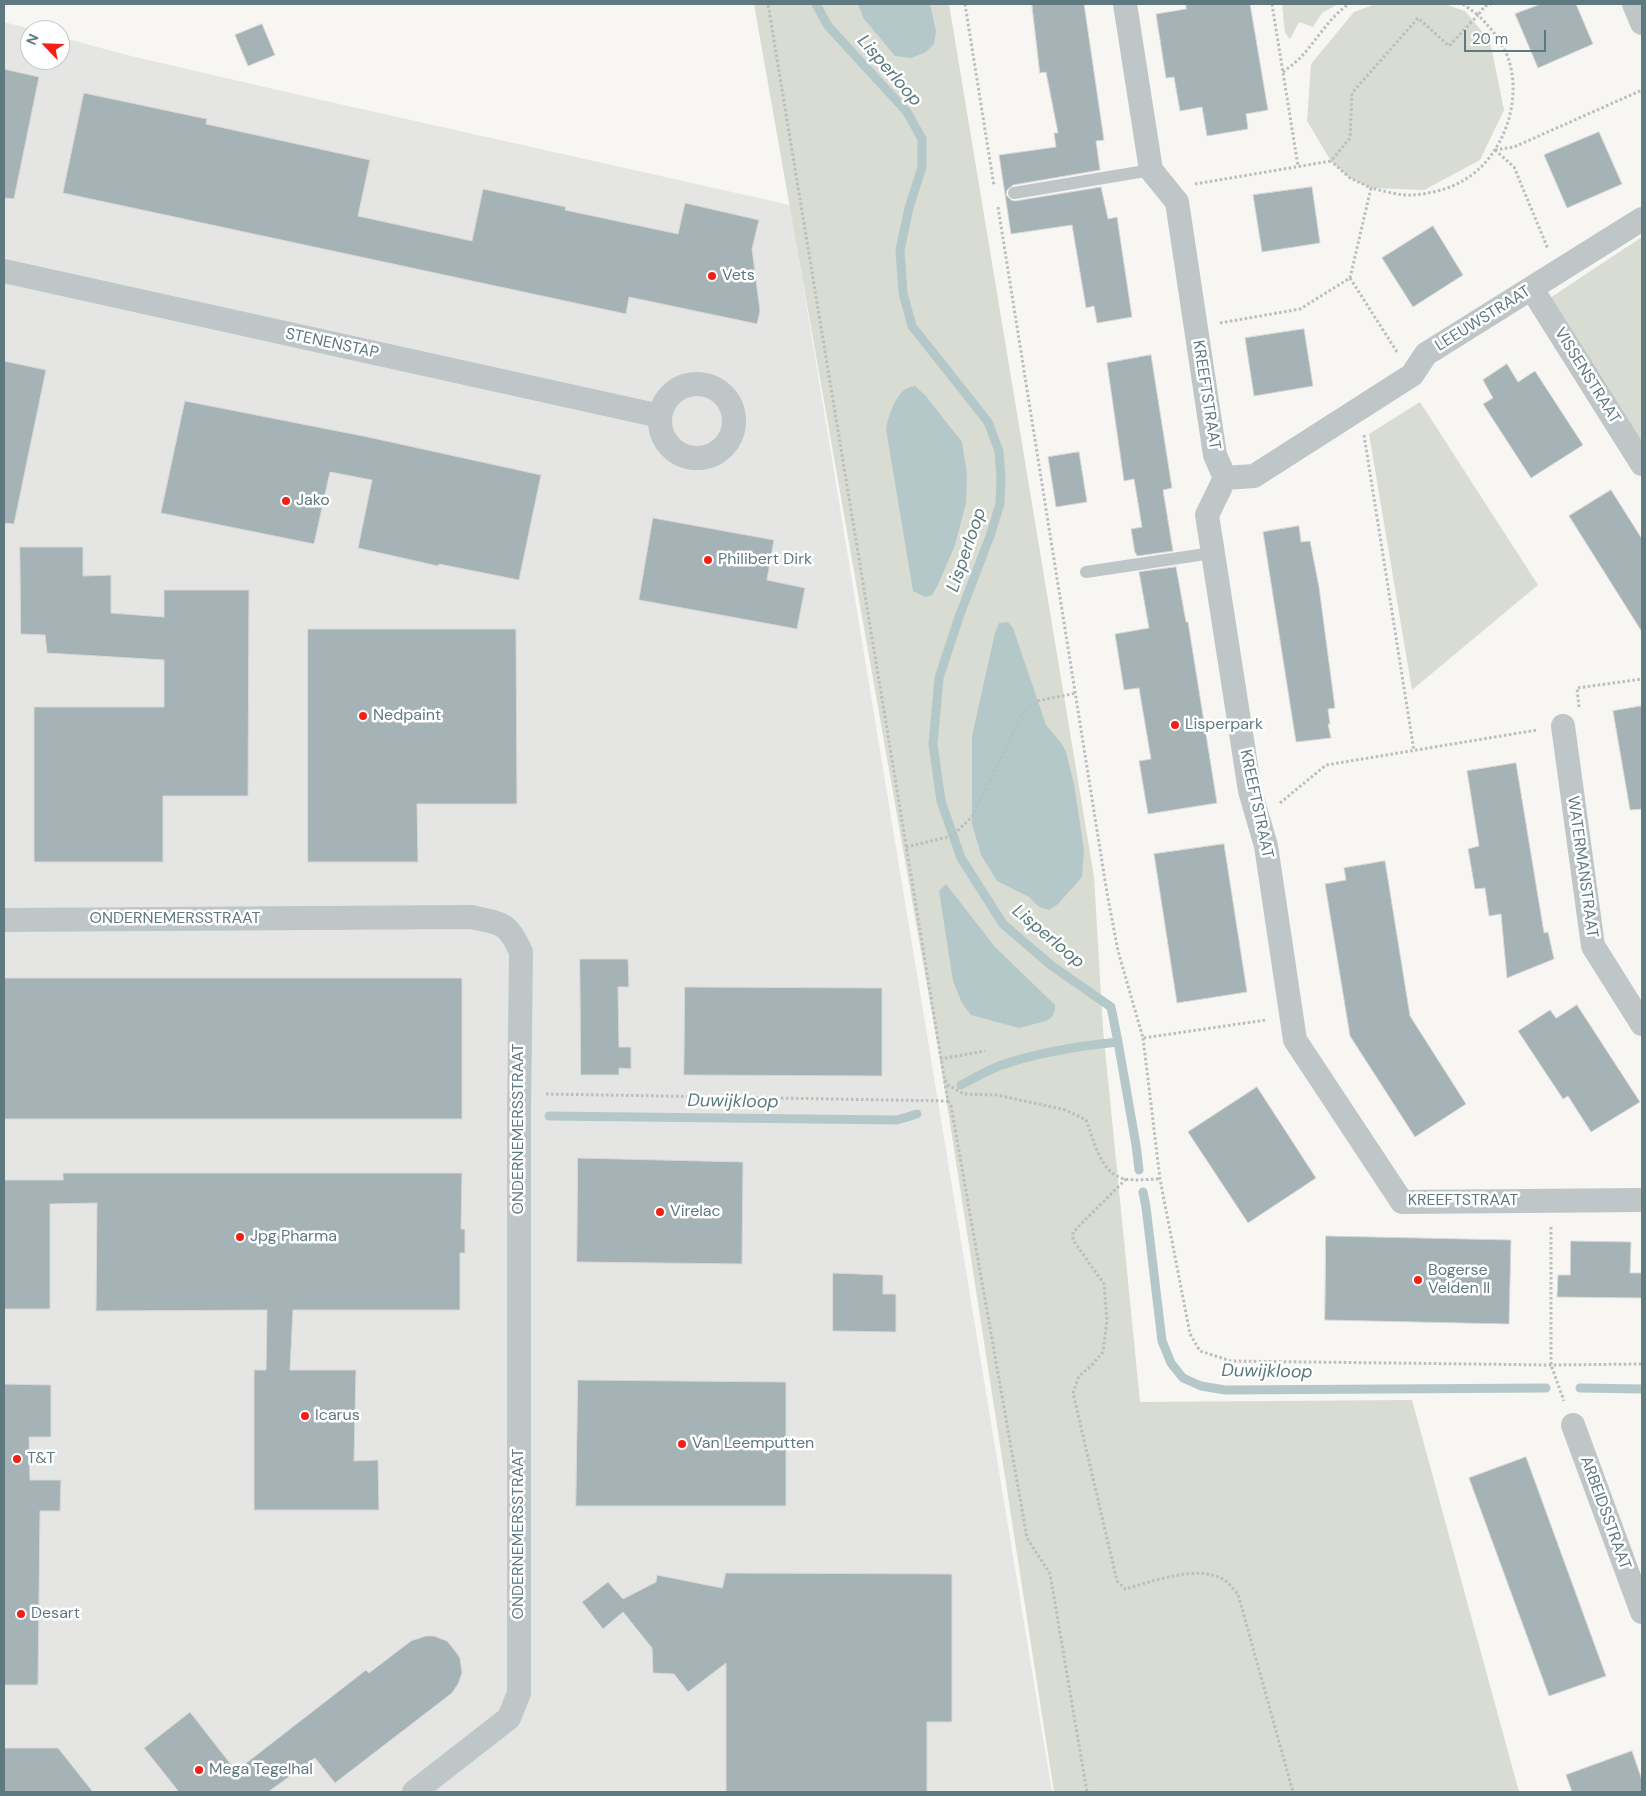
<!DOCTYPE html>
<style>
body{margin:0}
#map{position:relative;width:1646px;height:1796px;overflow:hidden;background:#f7f6f3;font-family:"DM Sans",sans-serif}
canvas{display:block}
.frame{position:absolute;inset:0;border:5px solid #5f7981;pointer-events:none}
.north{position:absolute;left:20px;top:20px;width:50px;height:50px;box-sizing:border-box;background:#fff;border:1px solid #bfc9cd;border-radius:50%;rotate:294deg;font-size:14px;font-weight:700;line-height:20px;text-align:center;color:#5f7981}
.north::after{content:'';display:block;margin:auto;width:18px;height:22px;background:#f41f16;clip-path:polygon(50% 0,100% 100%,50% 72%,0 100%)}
.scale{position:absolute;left:1464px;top:30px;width:82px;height:22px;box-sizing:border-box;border:2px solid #5f7981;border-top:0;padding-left:6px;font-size:15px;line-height:18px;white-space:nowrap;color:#5f7981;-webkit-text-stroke:4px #fff;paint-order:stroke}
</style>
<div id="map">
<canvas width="1646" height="1796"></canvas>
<div class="frame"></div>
<div class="north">N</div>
<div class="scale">20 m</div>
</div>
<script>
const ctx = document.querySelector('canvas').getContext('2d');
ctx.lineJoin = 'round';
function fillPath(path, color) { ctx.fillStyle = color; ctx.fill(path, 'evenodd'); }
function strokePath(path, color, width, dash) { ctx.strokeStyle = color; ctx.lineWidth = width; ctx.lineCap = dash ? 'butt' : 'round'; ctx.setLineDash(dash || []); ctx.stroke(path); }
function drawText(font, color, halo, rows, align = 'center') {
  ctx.font = font + ' "DM Sans",sans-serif'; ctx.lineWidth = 5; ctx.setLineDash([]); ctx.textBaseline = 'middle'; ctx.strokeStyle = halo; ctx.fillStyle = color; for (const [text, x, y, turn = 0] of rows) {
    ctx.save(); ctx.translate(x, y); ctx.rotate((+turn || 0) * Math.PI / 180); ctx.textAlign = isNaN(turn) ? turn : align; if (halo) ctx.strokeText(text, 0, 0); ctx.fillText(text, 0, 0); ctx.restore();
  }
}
const built = new Path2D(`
 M 4,22 L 35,30 L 30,30 L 30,60 L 60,60 L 60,37 L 127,55 L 295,94 L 790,205 L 1052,1792 L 4,1792 Z`);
const green = new Path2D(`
 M 754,4 L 949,4 L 1094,877 L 1103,1029 L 1140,1402 L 1412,1400 L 1519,1792 L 1054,1792 L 940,1059 Z
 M 1282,4 L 1338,4 L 1322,13 L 1313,27 L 1299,22 L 1290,39 L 1285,33 Z
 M 1376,4 L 1444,4 L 1465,11 L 1490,41 L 1504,110 L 1480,160 L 1424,190 L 1371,188 L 1350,178 L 1331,161 L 1307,121 L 1311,64 L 1354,12 Z
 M 1642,237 L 1642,445 L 1550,298 Z
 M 1420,402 L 1538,585 L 1412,690 L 1369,434 Z`);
const water = new Path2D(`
 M 858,4 L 930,4 L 936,31 L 934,44 L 926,52 L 911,58 L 895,56 L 864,19 Z
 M 915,386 L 925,395 L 962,442 L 967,474 L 966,503 L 955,545 L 937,587 L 932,595 L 925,597 L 913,591 L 886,429 C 888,417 894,399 903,391 C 906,388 911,387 915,386 Z
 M 1008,622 L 1013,628 L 1046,725 L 1062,744 L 1066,752 L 1074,784 L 1084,850 L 1082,877 L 1058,904 L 1049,910 L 1039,907 L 1029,897 L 997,881 L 981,855 L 972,824 L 972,736 L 995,633 L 999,623 Z
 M 946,884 L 995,947 L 1055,1005 L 1055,1010 L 1052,1017 L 1046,1021 L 1019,1028 L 971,1015 L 962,1003 L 953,981 L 939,891 Z`);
const stream = new Path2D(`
 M 816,4 L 828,26 L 907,112 L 922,139 L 922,167 L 909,208 L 900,250 L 903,293 L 912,326 L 988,422 L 999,451 L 1001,478 L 1000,504 L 990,536 L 959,617 L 939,678 L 933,744 L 941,801 L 961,858 L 1003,924 L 1052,966 L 1111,1007 L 1118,1042
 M 961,1085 C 973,1079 986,1071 999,1066 C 1038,1052 1078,1046 1118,1042 L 1136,1145 L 1139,1170
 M 549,1116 L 897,1120 L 917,1114
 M 1143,1192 L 1146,1207 L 1162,1341 L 1171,1363 L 1183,1378 L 1201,1386 L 1225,1390 L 1546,1388
 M 1580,1388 L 1642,1389`);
const building = new Path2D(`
 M 1032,4 L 1084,4 L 1104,140 L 1096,141 L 1100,170 L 1013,185 L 1007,190 L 1006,195 L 1011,200 L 1015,201 L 1101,187 L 1108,219 L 1117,217 L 1132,317 L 1097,323 L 1094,306 L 1086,308 L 1072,225 L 1011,234 L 999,155 L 1056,147 L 1054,133 L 1058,133 L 1046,72 L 1040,73 Z
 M 1186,4 L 1250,4 L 1268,110 L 1246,114 L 1248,129 L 1207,136 L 1202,107 L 1180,111 L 1174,77 L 1166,78 L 1156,14 L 1186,9 Z
 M 1541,4 L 1576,4 L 1593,44 L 1538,68 L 1515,14 Z
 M 262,24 L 275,55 L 248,66 L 235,35 Z
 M 4,69 L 39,77 L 14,199 L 4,198 Z
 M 84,93 L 207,119 L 206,124 L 370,160 L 358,216 L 472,241 L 483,189 L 566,207 L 565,210 L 678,234 L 685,203 L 759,220 L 752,249 L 760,311 L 757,324 L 629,297 L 626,314 L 63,193 Z
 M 1599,132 L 1622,184 L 1567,208 L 1544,155 Z
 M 1312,187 L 1320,243 L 1262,252 L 1253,195 Z
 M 1433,226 L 1463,275 L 1413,307 L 1382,258 Z
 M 1304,329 L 1313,386 L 1254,396 L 1245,338 Z
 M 1151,355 L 1172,488 L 1163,490 L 1173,551 L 1137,556 L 1136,553 L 1135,553 L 1131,529 L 1142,527 L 1134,479 L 1124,481 L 1107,363 Z
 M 4,361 L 46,370 L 14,524 L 4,523 Z
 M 1507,364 L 1518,382 L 1535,371 L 1583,445 L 1531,478 L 1483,404 L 1493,398 L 1483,380 Z
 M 185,401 L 368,437 L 541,475 L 519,580 L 439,564 L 438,566 L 358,548 L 372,480 L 330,472 L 314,544 L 161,513 Z
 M 1079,452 L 1087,502 L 1056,507 L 1048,457 Z
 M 1611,490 L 1642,539 L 1642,632 L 1569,516 Z
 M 653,518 L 774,540 L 767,580 L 805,588 L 797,629 L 639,600 Z
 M 1299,526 L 1301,542 L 1310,541 L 1319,587 L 1335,708 L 1328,709 L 1330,724 L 1328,724 L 1331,738 L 1296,742 L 1263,532 Z
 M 20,547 L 83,547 L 83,576 L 111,575 L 111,613 L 164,617 L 164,590 L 249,590 L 248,796 L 163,796 L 163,862 L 34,862 L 34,707 L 164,707 L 164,660 L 47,653 L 45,635 L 21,634 Z
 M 1176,567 L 1186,622 L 1188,622 L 1217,803 L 1148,814 L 1139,761 L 1151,759 L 1139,688 L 1124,690 L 1115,634 L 1149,628 L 1139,572 Z
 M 308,629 L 516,629 L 517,804 L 417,804 L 418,862 L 308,862 Z
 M 1642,706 L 1642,809 L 1630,810 L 1613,711 Z
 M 1516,763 L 1544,933 L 1548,932 L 1554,959 L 1507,978 L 1501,914 L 1489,916 L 1485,888 L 1475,889 L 1468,849 L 1479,846 L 1467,771 Z
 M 1224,844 L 1247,992 L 1177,1003 L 1154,854 Z
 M 1385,861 L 1410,1016 L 1466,1104 L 1415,1137 L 1350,1036 L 1325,884 L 1346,880 L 1344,868 Z
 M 580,959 L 628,959 L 629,987 L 618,987 L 619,1047 L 631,1047 L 631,1069 L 619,1068 L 619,1075 L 581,1075 Z
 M 4,978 L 462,978 L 462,1119 L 4,1119 Z
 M 685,987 L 882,988 L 882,1076 L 684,1075 Z
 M 1577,1005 L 1640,1102 L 1591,1132 L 1568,1096 L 1563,1099 L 1518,1031 L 1550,1010 L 1556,1018 Z
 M 1257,1087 L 1316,1178 L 1248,1223 L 1188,1132 Z
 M 578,1158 L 743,1162 L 742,1264 L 577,1262 Z
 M 63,1173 L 462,1173 L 461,1229 L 465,1229 L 465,1253 L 460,1253 L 460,1310 L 293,1310 L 290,1370 L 356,1370 L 354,1461 L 378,1460 L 379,1510 L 254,1510 L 254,1370 L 266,1370 L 267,1310 L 96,1311 L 97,1203 L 50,1204 L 50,1309 L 4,1309 L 4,1180 L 63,1180 Z
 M 1326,1236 L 1511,1240 L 1509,1324 L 1325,1320 Z
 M 1571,1241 L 1631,1242 L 1630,1273 L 1642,1273 L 1642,1298 L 1557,1297 L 1558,1275 L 1570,1275 Z
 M 833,1273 L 883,1275 L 883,1294 L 896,1294 L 896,1332 L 833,1331 Z
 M 578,1380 L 786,1382 L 786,1506 L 576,1506 Z
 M 4,1384 L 51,1385 L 51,1437 L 29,1437 L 30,1480 L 61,1480 L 60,1511 L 40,1511 L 38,1685 L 4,1685 Z
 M 1526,1457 L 1606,1676 L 1549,1696 L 1469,1478 Z
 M 726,1573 L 952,1574 L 952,1722 L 927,1722 L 927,1792 L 726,1792 L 726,1663 L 688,1692 L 674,1674 L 653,1673 L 652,1648 L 623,1612 L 603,1629 L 582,1602 L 608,1582 L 623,1599 L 656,1582 L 657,1575 L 722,1588 Z
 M 426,1636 L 434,1636 L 447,1641 L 456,1652 L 460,1658 L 462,1673 L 458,1684 L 452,1693 L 335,1783 L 315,1758 L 268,1792 L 179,1792 L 144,1748 L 190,1712 L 236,1771 L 366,1670 L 369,1673 L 411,1641 Z
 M 4,1748 L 58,1748 L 93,1792 L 4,1792 Z
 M 1632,1751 L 1642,1780 L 1642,1792 L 1572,1792 L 1566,1775 Z`);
const path = new Path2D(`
 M 965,4 L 994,186
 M 1272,4 L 1298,166
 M 1463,4 L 1478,15 L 1485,6 L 1491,4
 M 1283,72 C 1288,68 1294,64 1299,59 C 1316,42 1328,18 1349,4
 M 1495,150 L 1514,147 L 1642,90
 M 1495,150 L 1514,167 L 1548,249
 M 1195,184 L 1331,161 L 1350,138 L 1352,93 L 1418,18 L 1449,46 L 1478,15 C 1490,27 1500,39 1507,55 C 1524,98 1504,157 1464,180 C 1450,189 1429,194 1413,195 C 1400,196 1384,191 1371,188
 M 998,207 L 1107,893 L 1118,951 L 1143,1038 L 1266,1020
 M 1350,278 L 1397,352
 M 1220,323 L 1300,309 L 1350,278 L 1371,188 L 1350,178 L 1331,161
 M 1364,435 L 1414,751
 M 1579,707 L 1577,688 L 1642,679
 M 1280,803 L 1326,765 L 1537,730
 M 906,847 L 952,836 L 972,817 L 1023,712 L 1037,701 L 1076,693
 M 1143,1038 L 1160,1179 L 1190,1334 L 1200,1351 L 1231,1361 L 1551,1365 L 1642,1364
 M 940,1059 L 985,1051
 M 945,1080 L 948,1085 L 964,1094 L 997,1095 L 1066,1110 L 1086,1120 C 1094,1140 1100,1174 1125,1179 C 1136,1181 1149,1179 1160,1179
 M 546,1094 L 948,1101 L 768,4
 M 948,1101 L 951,1106 L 1027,1538 L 1050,1574 L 1087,1792
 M 1126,1179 L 1073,1232 L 1073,1240 L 1104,1284 L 1107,1320 L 1103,1352 L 1091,1366 L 1079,1376 L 1073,1393 L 1117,1581 L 1125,1589 C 1151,1582 1203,1562 1227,1582 C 1231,1585 1234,1590 1238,1594 L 1293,1792
 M 1551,1227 L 1551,1365 L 1564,1401`);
const lane = new Path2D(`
 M 1014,193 L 1151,170
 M 1086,572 L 1212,553`);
const street = new Path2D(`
 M 1125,4 L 1151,170 L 1177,202 L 1215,455 L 1225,478 L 1207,515 L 1250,791 L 1266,846 L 1295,1040 L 1402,1202 L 1642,1200
 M 1634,4 L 1642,23
 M 4,271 L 660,416
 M 1532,289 L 1642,464
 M660 421a37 37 0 1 1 74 0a37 37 0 1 1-74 0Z
 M 1225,478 L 1254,476 L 1412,375 L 1426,354 L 1642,219
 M 1563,726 L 1593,946 L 1642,1024
 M 4,920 L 471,917 C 502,924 507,921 521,952 L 519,1113 L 519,1693 L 509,1718 L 414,1792
 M 1573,1425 L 1642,1612`);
const markers = [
 [712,276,5,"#f41f16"],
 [286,501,5,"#f41f16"],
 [708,560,5,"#f41f16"],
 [363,716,5,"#f41f16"],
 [1175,725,5,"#f41f16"],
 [660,1212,5,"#f41f16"],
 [240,1237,5,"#f41f16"],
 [1418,1280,5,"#f41f16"],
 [305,1416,5,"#f41f16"],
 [682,1444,5,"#f41f16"],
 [17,1459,5,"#f41f16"],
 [21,1614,5,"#f41f16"],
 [199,1770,5,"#f41f16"]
];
const poiNames = [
 ["Vets",722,276],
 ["Jako",296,501],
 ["Philibert Dirk",718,560],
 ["Nedpaint",373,716],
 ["Lisperpark",1185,725],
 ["Virelac",670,1212],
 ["Jpg Pharma",250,1237],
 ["Bogerse",1428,1271],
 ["Velden II",1428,1289],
 ["Icarus",315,1416],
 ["Van Leemputten",692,1444],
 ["T&T",27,1459],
 ["Desart",31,1614],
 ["Mega Tegelhal",209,1770]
];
const streetNames = [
 ["LEEUWSTRAAT",1483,319,-32],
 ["STENENSTAP",332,344,12],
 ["VISSENSTRAAT",1587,376,58],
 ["KREEFTSTRAAT",1206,395,81],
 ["KREEFTSTRAAT",1256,804,78],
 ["WATERMANSTRAAT",1582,867,82],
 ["ONDERNEMERSSTRAAT",175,919],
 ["ONDERNEMERSSTRAAT",519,1129,-90],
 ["KREEFTSTRAAT",1463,1201],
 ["ARBEIDSSTRAAT",1605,1513,70],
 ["ONDERNEMERSSTRAAT",519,1534,-90]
];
const waterNames = [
 ["Lisperloop",889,71,49],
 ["Lisperloop",967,550,-71],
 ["Lisperloop",1048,937,40],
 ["Duwijkloop",733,1102,1],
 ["Duwijkloop",1267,1372,1]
];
fillPath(built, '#e5e6e4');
fillPath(green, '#d8dcd2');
fillPath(water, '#b5c8c9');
strokePath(stream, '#b5c8c9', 9);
fillPath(building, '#a5b3b6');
strokePath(building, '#d8d8d6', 1);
strokePath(path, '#b9bec0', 3, [2.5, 2.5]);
strokePath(lane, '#bfc6c8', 12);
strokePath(street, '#bfc6c8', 24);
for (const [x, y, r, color] of markers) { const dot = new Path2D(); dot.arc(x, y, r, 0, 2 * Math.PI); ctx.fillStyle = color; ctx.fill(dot); strokePath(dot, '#fff', 2); }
drawText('16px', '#5f7981', '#fff', poiNames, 'left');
drawText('16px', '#5f7981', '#fff', streetNames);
drawText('italic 18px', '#5a7a7c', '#fff', waterNames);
</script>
